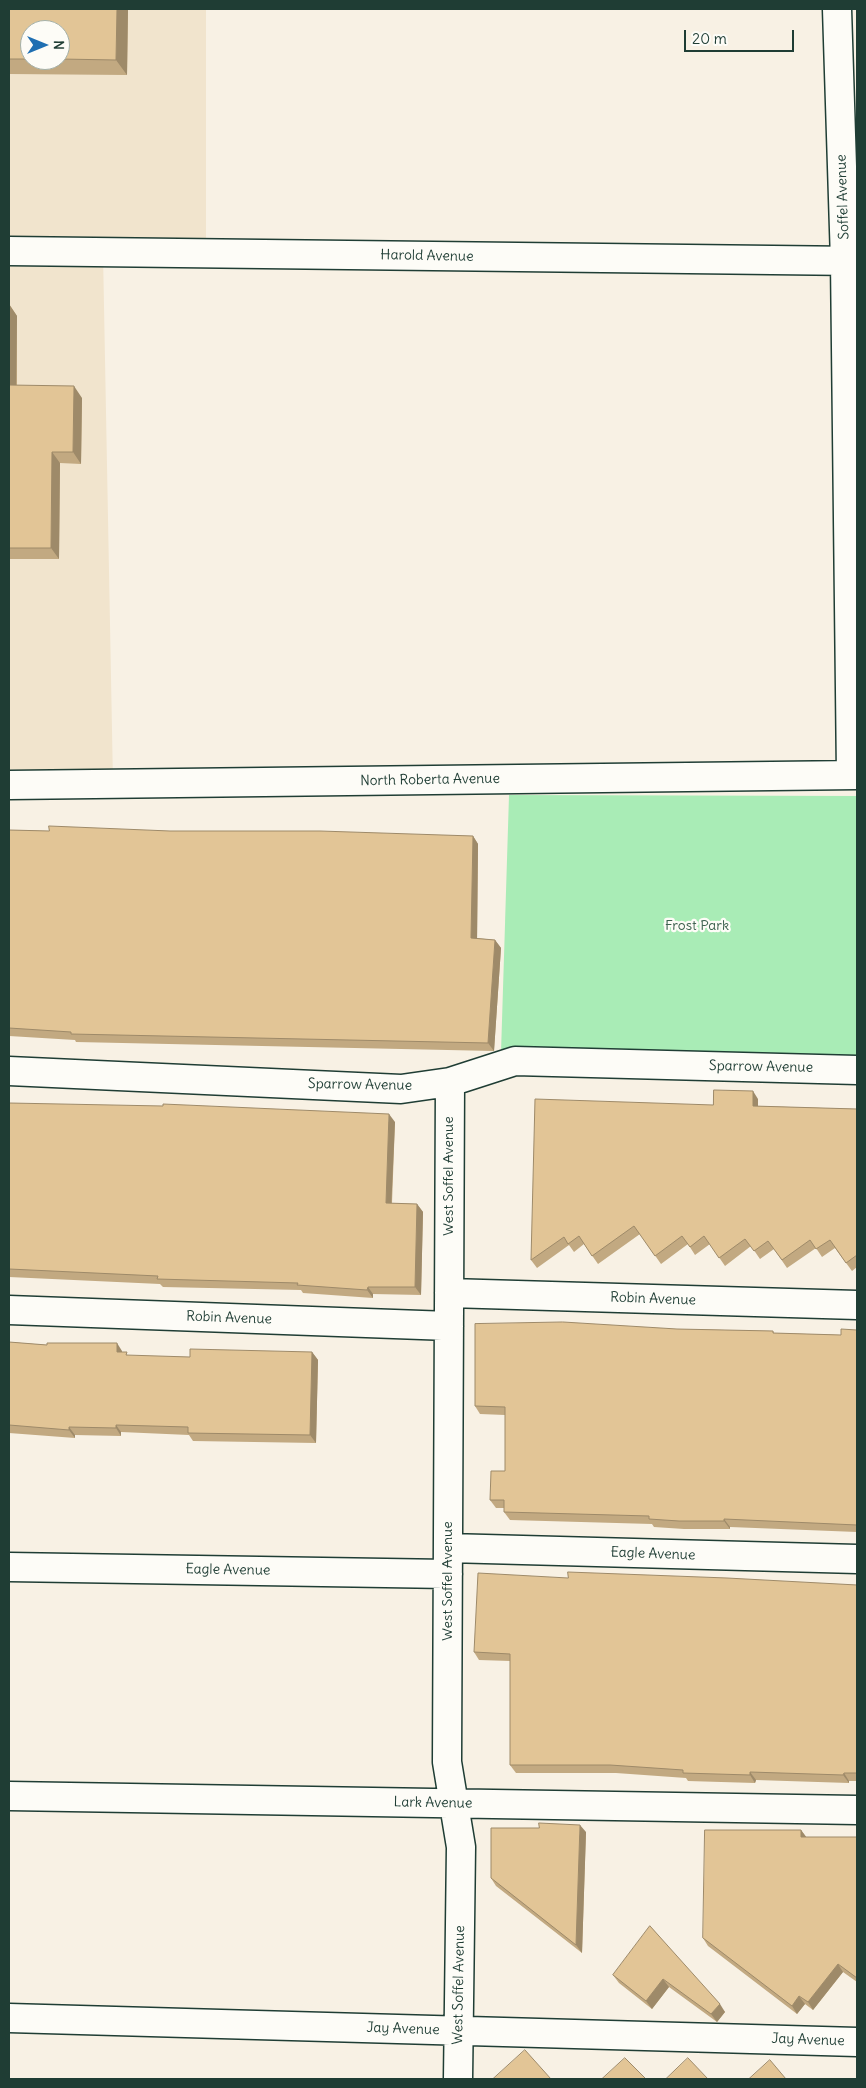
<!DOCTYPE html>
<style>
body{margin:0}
#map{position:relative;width:866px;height:2088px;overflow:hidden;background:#f8f1e4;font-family:Delius,sans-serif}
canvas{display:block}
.frame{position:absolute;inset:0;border:10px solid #1f3d34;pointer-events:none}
.north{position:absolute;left:20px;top:20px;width:50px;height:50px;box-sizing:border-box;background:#fdfcf7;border:1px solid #a4b0a9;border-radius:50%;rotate:90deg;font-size:14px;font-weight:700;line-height:20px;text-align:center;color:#1f3d34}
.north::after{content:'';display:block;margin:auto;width:18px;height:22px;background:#1f6fb2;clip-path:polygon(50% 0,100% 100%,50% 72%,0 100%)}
.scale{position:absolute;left:684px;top:30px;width:110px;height:22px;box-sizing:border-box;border:2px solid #1f3d34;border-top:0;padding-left:6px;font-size:15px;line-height:18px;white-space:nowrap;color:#1f3d34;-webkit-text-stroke:4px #fdfcf7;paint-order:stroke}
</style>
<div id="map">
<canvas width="866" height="2088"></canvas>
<div class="frame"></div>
<div class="north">N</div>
<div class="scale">20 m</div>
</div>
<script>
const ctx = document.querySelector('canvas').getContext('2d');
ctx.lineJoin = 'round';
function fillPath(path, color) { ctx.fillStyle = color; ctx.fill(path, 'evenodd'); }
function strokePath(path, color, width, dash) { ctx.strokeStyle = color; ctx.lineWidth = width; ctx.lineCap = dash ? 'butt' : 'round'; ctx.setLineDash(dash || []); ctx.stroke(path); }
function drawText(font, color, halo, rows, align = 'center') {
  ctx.font = font + ' Delius,sans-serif'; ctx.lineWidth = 4.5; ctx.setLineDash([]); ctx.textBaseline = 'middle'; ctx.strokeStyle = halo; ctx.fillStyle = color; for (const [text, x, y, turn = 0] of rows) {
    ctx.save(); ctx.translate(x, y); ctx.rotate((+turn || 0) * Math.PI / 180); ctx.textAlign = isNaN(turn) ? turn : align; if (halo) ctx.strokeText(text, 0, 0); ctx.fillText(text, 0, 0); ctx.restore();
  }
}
const built = new Path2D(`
 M 9,9 L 206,9 L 206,254 L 103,253 L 113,783 L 9,785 ZM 30,30 L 60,30 L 60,60 L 30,60 Z`);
const green = new Path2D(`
 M 509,795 L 857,796 L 857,1061 L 501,1053 Z`);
const minor = new Path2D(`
 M 837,9 L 845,261 L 851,775
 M 9,251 L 857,261
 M 9,785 L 857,775
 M 9,1071 L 401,1089 L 450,1082 L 515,1061 L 857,1070
 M 450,1082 L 447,1762 L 461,1847 L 458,2079
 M 449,1293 L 857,1305
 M 9,1310 L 449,1326
 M 448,1548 L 857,1559
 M 9,1567 L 448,1574
 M 9,1796 L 857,1810
 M 9,2018 L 857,2042`);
const wall = new Path2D(`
 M 9,9 L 128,9 L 127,75 L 9,74 ZM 30,30 L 60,30 L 60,60 L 30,60 Z
 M 9,304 L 17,316 L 17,385 L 82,398 L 81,464 L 60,463 L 59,559 L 9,559 Z
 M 9,830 L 49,831 L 170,831 L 473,836 L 478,844 L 477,938 L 495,940 L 501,948 L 494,1051 L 76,1042 L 75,1040 L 9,1036 Z
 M 758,1099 L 758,1106 L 857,1109 L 857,1267 L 852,1271 L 835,1248 L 822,1257 L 816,1248 L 787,1268 L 774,1249 L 760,1259 L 751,1246 L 725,1266 L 710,1244 L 695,1255 L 688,1244 L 661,1264 L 640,1234 L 598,1264 L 584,1244 L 574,1252 L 569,1245 L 537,1268 L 531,1260 L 713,1105 Z
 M 9,1103 L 395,1122 L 392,1203 L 417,1204 L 423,1212 L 421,1295 L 373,1294 L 373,1298 L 303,1293 L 301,1290 L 163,1287 L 160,1284 L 9,1277 Z
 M 677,1329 L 773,1331 L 774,1333 L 841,1335 L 857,1330 L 857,1532 L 730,1527 L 730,1529 L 684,1529 L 654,1527 L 652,1524 L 510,1520 L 504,1512 L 504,1508 L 496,1508 L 490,1500 L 505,1471 L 505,1415 L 480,1414 L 475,1406 Z
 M 9,1342 L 122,1351 L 122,1352 L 129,1356 L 190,1357 L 312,1352 L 318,1360 L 316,1443 L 193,1441 L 189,1435 L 121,1432 L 121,1436 L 75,1435 L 75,1438 L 9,1433 Z
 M 568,1578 L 857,1585 L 857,1781 L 849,1781 L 849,1783 L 756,1780 L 755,1783 L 688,1781 L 686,1778 L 616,1773 L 516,1773 L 510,1765 L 510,1661 L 479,1660 L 474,1652 Z
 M 801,1830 L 806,1837 L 857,1837 L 857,1982 L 843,1972 L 813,2010 L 805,2004 L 797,2014 L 708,1946 L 703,1938 Z
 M 586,1832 L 582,1953 L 496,1886 L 491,1878 Z
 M 650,1926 L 725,2012 L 717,2022 L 669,1987 L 652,2009 L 619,1983 L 613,1975 Z`);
const shadedWall = new Path2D(`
 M 117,9 L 128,9 L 127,75 L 116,60 Z
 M 9,304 L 17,316 L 16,397 L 9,386 Z
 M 74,386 L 82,398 L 81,464 L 73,452 Z
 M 52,452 L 60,463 L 59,559 L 51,548 Z
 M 473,836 L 478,844 L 477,946 L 471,938 Z
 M 495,940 L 501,948 L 494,1051 L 488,1043 Z
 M 753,1091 L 758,1099 L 758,1114 L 753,1106 Z
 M 389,1114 L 395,1122 L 391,1211 L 386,1203 Z
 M 417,1204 L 423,1212 L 421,1295 L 415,1287 Z
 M 368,1287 L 373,1294 L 373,1298 L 367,1290 Z
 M 117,1343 L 122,1351 L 122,1360 L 117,1352 Z
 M 312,1352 L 318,1360 L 316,1443 L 310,1435 Z
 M 116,1425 L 121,1432 L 121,1436 L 116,1428 Z
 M 69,1427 L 75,1435 L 75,1438 L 69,1430 Z
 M 724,1519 L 730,1527 L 730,1529 L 724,1521 Z
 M 750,1772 L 756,1780 L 755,1783 L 750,1775 Z
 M 844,1773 L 849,1781 L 849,1783 L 843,1775 Z
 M 580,1825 L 586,1832 L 582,1953 L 576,1945 Z
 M 801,1830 L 807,1838 L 801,1837 Z
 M 838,1964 L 843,1972 L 813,2010 L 808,2002 Z
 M 663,1979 L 669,1987 L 652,2009 L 646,2001 Z
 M 799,1996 L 805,2004 L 797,2014 L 792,2006 Z
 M 720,2004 L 725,2012 L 717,2022 L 711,2014 Z`);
const building = new Path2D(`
 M 9,9 L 117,9 L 116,60 L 60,59 L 60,30 L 30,30 L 30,59 L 9,59 Z
 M 9,385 L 74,386 L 73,452 L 52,452 L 51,548 L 9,548 Z
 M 49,826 L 170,831 L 320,831 L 473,836 L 471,938 L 495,940 L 488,1043 L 71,1034 L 71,1032 L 9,1028 L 9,830 L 49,831 Z
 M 714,1090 L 753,1091 L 753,1106 L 857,1109 L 857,1255 L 846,1263 L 830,1240 L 816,1249 L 810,1240 L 782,1260 L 768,1241 L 754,1251 L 745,1239 L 719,1258 L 704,1236 L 690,1247 L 682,1236 L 655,1256 L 634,1226 L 592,1256 L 579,1236 L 568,1244 L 564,1237 L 531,1260 L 535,1099 L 713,1105 Z
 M 9,1103 L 163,1106 L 163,1104 L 389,1114 L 386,1203 L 417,1204 L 415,1287 L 368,1287 L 367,1290 L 297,1285 L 298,1283 L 157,1279 L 158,1276 L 9,1269 Z
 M 563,1322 L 677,1329 L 773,1331 L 773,1333 L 841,1335 L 841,1329 L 857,1330 L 857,1525 L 724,1519 L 724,1521 L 679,1521 L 649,1519 L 649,1516 L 504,1512 L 504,1500 L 490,1500 L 491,1471 L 505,1471 L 505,1407 L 475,1406 L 475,1324 Z
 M 9,1342 L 47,1345 L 47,1343 L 117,1343 L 117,1352 L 127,1352 L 126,1355 L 190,1357 L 190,1349 L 312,1352 L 310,1435 L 188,1433 L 188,1427 L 116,1425 L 116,1428 L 69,1427 L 69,1430 L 9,1425 Z
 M 568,1572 L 727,1578 L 857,1585 L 857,1773 L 844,1773 L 843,1775 L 750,1772 L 750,1775 L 683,1773 L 683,1770 L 610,1765 L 510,1765 L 510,1654 L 474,1652 L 478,1573 L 568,1578 Z
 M 539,1823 L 580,1825 L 576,1945 L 491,1878 L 491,1828 L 539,1828 Z
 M 705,1830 L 801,1830 L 801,1837 L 857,1837 L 857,1978 L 838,1964 L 808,2002 L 799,1996 L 792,2006 L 703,1938 Z
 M 650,1926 L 720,2004 L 711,2014 L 663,1979 L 646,2001 L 613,1975 Z
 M 525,2050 L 551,2079 L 493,2079 Z
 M 625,2058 L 646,2079 L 602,2079 Z
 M 688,2058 L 708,2079 L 666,2079 Z
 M 770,2060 L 786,2079 L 749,2079 Z`);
const streetNames = [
 ["Soffel Avenue",843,197,-92],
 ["Harold Avenue",427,256,1],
 ["North Roberta Avenue",430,780,-1],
 ["Sparrow Avenue",761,1067,1],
 ["Sparrow Avenue",360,1085,1],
 ["West Soffel Avenue",449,1176,-90],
 ["Robin Avenue",653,1299,2],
 ["Robin Avenue",229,1318,2],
 ["Eagle Avenue",653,1554,2],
 ["Eagle Avenue",228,1570,1],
 ["West Soffel Avenue",448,1581,-90],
 ["Lark Avenue",433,1803,1],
 ["West Soffel Avenue",459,1985,-89],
 ["Jay Avenue",403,2029,2],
 ["Jay Avenue",808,2040,2]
];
const parkNames = [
 ["Frost Park",697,926]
];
fillPath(built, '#f1e4cd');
fillPath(green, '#a9ecb6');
strokePath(minor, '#1f3d34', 31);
strokePath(minor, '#fdfcf7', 28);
fillPath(wall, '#c2a981');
fillPath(shadedWall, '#9e8a69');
fillPath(building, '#e2c596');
strokePath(building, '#9e8a69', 1);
drawText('14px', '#1f3d34', '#fdfcf7', streetNames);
drawText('14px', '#3b604e', '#fdfcf7', parkNames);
</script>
